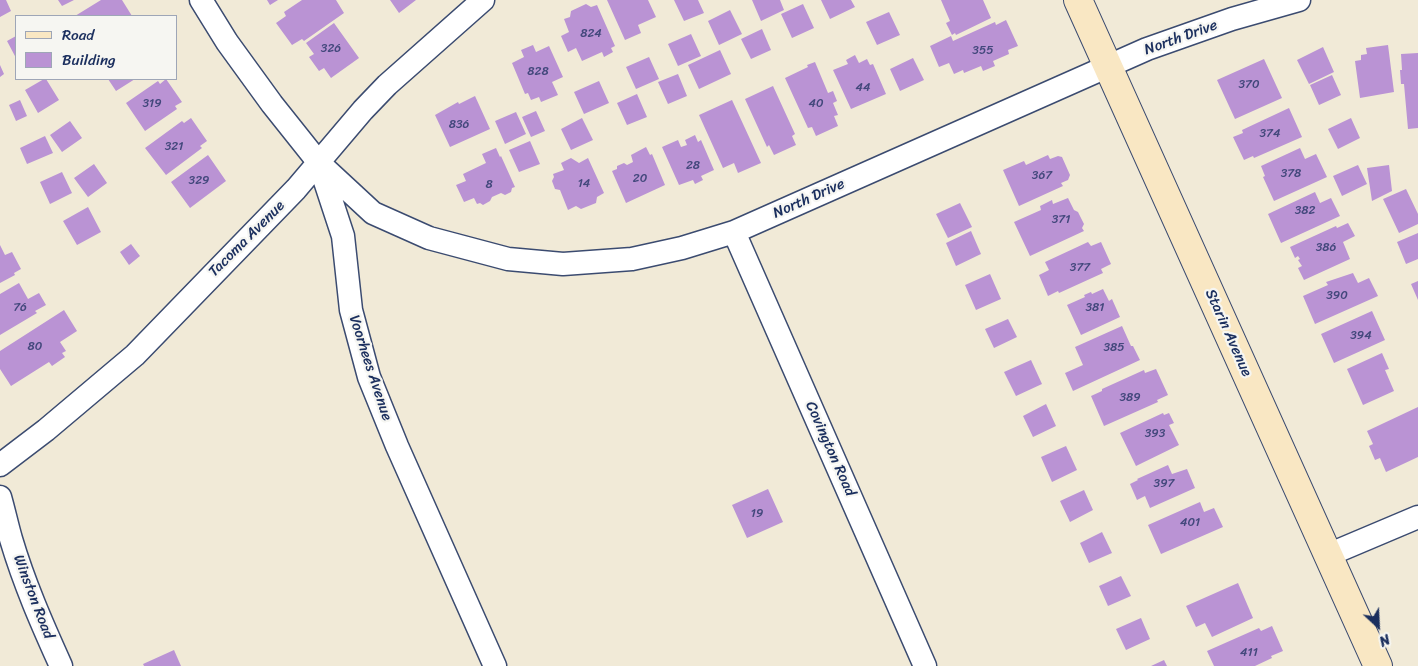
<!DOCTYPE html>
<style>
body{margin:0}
#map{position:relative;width:1418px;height:666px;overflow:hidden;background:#f1ead7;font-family:Sriracha,sans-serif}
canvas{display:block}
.legend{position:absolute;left:15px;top:15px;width:162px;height:65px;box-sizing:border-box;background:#f6f6f2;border:1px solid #9ea6b7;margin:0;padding:6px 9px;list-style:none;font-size:15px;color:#1b2f5e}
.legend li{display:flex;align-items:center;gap:10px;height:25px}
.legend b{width:25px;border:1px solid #9ea6b7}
.north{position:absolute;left:1353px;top:601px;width:50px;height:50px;-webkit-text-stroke:4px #f6f6f2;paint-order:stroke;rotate:155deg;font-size:14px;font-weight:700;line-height:20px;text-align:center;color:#1b2f5e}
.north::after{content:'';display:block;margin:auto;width:18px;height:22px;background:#1b2f5e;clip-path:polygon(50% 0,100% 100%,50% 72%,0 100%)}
</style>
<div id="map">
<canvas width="1418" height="666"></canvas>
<ul class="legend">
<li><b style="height:6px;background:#f9e7c3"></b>Road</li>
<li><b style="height:14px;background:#ba93d4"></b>Building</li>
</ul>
<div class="north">N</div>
</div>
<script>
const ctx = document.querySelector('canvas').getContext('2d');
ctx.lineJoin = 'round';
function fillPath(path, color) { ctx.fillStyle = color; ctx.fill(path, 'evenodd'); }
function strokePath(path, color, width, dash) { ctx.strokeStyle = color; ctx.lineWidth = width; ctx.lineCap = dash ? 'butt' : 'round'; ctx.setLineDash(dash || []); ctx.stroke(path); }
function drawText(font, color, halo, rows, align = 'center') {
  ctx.font = font + ' Sriracha,sans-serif'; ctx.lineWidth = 4.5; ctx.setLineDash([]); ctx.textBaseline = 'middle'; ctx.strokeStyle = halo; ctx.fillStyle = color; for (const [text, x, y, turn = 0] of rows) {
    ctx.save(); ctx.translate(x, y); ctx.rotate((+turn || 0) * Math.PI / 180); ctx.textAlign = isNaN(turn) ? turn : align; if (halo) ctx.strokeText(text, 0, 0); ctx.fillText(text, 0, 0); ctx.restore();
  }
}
const building = new Path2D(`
 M 0,0 L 6,0 L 11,11 L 0,17 Z
 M 58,0 L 74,0 L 62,6 Z
 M 101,0 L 122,0 L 132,16 L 75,16 Z
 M 267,0 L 278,0 L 270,5 Z
 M 302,0 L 336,0 L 344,13 L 304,41 L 302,39 L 292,45 L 276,23 L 286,16 L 284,12 Z
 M 390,0 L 416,0 L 399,13 Z
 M 607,0 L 648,0 L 656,17 L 638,25 L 641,33 L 625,40 Z
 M 674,0 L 698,0 L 704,13 L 684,21 Z
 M 752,0 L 780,0 L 784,10 L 761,21 Z
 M 821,0 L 851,0 L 855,7 L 830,19 Z
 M 941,0 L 983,0 L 991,18 L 956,35 L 955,33 L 952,35 L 946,23 L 950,21 Z
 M 586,4 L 591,7 L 597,5 L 615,46 L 611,48 L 613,52 L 604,57 L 602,52 L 582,61 L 576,48 L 568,52 L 561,36 L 569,32 L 564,19 L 570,17 L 571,11 Z
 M 803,4 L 814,28 L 792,38 L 781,14 Z
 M 730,10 L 742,34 L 719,45 L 708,21 Z
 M 889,12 L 900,35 L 877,45 L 866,22 Z
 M 1006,20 L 1018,46 L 1008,50 L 1009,54 L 993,61 L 995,66 L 983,71 L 981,66 L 964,73 L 963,70 L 954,74 L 949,63 L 939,67 L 930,46 L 951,36 L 953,41 L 995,22 L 996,25 Z
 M 334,23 L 359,58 L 331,78 L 324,68 L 319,71 L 309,57 L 314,54 L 306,43 Z
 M 762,29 L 771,50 L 751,59 L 741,39 Z
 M 691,34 L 701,56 L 678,66 L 668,44 Z
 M 16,36 L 16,58 L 7,41 Z
 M 533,45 L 536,52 L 549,46 L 563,77 L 552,82 L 558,95 L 541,102 L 539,97 L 531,100 L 528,93 L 525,94 L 512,63 L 524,57 L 521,50 Z
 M 1388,45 L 1394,92 L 1360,98 L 1355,61 L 1361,60 L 1361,55 L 1367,54 L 1366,48 Z
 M 1323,47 L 1334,72 L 1309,84 L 1297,60 Z
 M 720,50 L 731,74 L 699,89 L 688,65 Z
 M 1418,53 L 1418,128 L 1408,129 L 1404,84 L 1401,84 L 1400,70 L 1402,70 L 1401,54 Z
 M 855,55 L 859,63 L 867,59 L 870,65 L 873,64 L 886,94 L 851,109 L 833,70 L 848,64 L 846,60 Z
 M 649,57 L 659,79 L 636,89 L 626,67 Z
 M 913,58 L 924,80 L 900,91 L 890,69 Z
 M 1264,59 L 1282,98 L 1235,119 L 1217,80 Z
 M 815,62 L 828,93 L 833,91 L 837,101 L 833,103 L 838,115 L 834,116 L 838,126 L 816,136 L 812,127 L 808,128 L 785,78 L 808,67 L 807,65 Z
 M 0,65 L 4,74 L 0,77 Z
 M 678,74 L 687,96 L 668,104 L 658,82 Z
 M 1332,75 L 1341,95 L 1319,105 L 1310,85 Z
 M 44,79 L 46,79 L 59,100 L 38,113 L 25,90 Z
 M 108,79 L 135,79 L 116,91 Z
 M 166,79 L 182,102 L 175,106 L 177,109 L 145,131 L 126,103 L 158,81 L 160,84 Z
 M 599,81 L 609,103 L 584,114 L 574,92 Z
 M 773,86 L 795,134 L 792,136 L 796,145 L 774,155 L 769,145 L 767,147 L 745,99 Z
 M 637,94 L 647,117 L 627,125 L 617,103 Z
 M 475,96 L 490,129 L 450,147 L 435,115 L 458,102 L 459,104 Z
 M 20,100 L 27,116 L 16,121 L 9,105 Z
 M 732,100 L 761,163 L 738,173 L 734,163 L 723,168 L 699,115 Z
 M 1289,108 L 1302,137 L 1254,158 L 1253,156 L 1244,160 L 1233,137 L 1243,133 L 1242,130 Z
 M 536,111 L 545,131 L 531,137 L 522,117 Z
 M 516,112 L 526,134 L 505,144 L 495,121 Z
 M 191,118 L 207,141 L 200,146 L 202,148 L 166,175 L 145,148 L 182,121 L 184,123 Z
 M 582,118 L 593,140 L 571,150 L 561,129 Z
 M 1351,118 L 1360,138 L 1338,149 L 1328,129 Z
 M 70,121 L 82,138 L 62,152 L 50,135 Z
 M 695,135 L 698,142 L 701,140 L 714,170 L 701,176 L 703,180 L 695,184 L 693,180 L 679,185 L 662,147 L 678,140 L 681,147 L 687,145 L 685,140 Z
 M 45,136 L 53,153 L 27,164 L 20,148 Z
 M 530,141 L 540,164 L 519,172 L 509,150 Z
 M 646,147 L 650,155 L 652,154 L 665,185 L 626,203 L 612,171 L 617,169 L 617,166 L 624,163 L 627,165 L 633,162 L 631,155 Z
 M 496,148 L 500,157 L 501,156 L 515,187 L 512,188 L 511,192 L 505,195 L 501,193 L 492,197 L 490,201 L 483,205 L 480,203 L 477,204 L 474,198 L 464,202 L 456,185 L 466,181 L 463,174 L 486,163 L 482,154 Z
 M 1300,148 L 1305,159 L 1316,154 L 1327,177 L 1274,201 L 1263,177 L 1265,176 L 1261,166 Z
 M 208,155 L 226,181 L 190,208 L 171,182 Z
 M 1048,155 L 1050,159 L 1058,156 L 1062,157 L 1070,175 L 1068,180 L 1061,183 L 1063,186 L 1019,206 L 1003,170 L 1024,161 L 1026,165 Z
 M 571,158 L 579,163 L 588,158 L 604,193 L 597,197 L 596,203 L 581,209 L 576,206 L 568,210 L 560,190 L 555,189 L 552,181 L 554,177 L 553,174 L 564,170 L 561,163 Z
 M 94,164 L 107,183 L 88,197 L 74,178 Z
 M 1358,165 L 1367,184 L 1342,196 L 1333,176 Z
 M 1389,165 L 1392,191 L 1372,201 L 1367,168 Z
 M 62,172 L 72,193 L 50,204 L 40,182 Z
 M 1406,189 L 1418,214 L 1418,224 L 1399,233 L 1383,199 Z
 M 1315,192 L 1320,203 L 1331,198 L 1340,216 L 1281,243 L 1268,214 Z
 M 1068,198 L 1074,210 L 1078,212 L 1084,224 L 1082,228 L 1084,231 L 1030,256 L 1014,222 L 1041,210 L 1040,206 L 1052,200 L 1053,204 Z
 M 960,203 L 972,227 L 948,238 L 936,214 Z
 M 88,207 L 101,232 L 77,245 L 63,221 Z
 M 1348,223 L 1355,236 L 1343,242 L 1350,259 L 1304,280 L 1298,268 L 1302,266 L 1298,260 L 1300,259 L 1298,256 L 1295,258 L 1290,247 L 1336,226 L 1337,228 Z
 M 971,231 L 981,254 L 956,266 L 946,243 Z
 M 1418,233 L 1418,259 L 1406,264 L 1397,242 Z
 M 1088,242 L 1091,246 L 1101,242 L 1111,264 L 1101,269 L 1103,273 L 1059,293 L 1058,291 L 1048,296 L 1039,275 L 1049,270 L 1045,262 Z
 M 131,244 L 140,256 L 129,265 L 120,252 Z
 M 0,245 L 5,255 L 12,252 L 21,269 L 14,273 L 15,275 L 0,283 Z
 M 1353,273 L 1358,283 L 1369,278 L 1378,296 L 1315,324 L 1303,296 L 1328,285 L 1326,282 Z
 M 990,274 L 1001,299 L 976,310 L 965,285 Z
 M 1418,281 L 1418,300 L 1411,284 Z
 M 19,283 L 28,299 L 39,293 L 46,305 L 35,311 L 37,313 L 0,335 L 0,294 Z
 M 1103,289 L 1109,301 L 1112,299 L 1120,317 L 1081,335 L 1067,305 L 1085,297 L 1084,295 L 1091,292 L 1092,294 Z
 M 64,310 L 77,331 L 60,342 L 66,351 L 62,353 L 65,357 L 52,366 L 49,362 L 11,386 L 0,369 L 0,351 Z
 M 1372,311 L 1385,340 L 1334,363 L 1321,334 Z
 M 1008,319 L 1017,337 L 994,348 L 985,329 Z
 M 1122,326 L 1131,346 L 1133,346 L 1140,360 L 1073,391 L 1065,373 L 1083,365 L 1075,347 Z
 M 1382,353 L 1389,369 L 1385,370 L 1394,391 L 1363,405 L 1347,369 Z
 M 1031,360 L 1042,384 L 1016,396 L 1004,372 Z
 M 1156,369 L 1168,395 L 1157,400 L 1158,402 L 1104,426 L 1091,396 L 1102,391 L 1102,389 L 1144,370 L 1145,373 Z
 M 1046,404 L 1056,426 L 1033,437 L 1023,416 Z
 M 1418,407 L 1418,457 L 1386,472 L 1380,458 L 1375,460 L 1369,446 L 1373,444 L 1367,431 Z
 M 1163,413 L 1164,415 L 1169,413 L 1174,423 L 1169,425 L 1179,445 L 1136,466 L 1120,433 Z
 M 1066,446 L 1077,470 L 1052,482 L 1041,457 Z
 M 1168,465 L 1172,474 L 1187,469 L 1195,488 L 1150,508 L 1145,496 L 1137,500 L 1130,484 L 1138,480 L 1137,479 Z
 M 768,489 L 783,522 L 747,538 L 732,505 Z
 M 1084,490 L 1093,510 L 1070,522 L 1060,501 Z
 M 1200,502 L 1204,512 L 1214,508 L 1223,527 L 1161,554 L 1148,525 Z
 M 1102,532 L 1112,553 L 1089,563 L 1080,543 Z
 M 1121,576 L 1131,596 L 1108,606 L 1099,586 Z
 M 1238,583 L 1253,618 L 1212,637 L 1205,623 L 1196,627 L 1186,606 Z
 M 1141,618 L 1150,639 L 1126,650 L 1116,629 Z
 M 1272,626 L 1283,651 L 1271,656 L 1272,658 L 1255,666 L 1214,666 L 1207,651 L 1259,628 L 1261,631 Z
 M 174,650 L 181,666 L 144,666 L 143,664 Z
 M 1164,660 L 1167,666 L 1151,666 Z`);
const street = new Path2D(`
 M 201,0 L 227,42 L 272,104 L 319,163 L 343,236 L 351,310 L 369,377 L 397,446 L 495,666
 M 319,163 L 373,213 L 429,238 L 508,259 L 563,264 L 632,259 L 682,248 L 734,232 L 1147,49 L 1232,19 L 1299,0
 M 734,232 L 925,666
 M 0,465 L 46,430 L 135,355 L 296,189 L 363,110 L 387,85 L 483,0
 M 0,497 C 4,511 7,525 11,539 C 24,583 42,624 61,666
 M 1328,555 L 1418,517`);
const secondary = new Path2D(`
 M 1078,0 L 1378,666`);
const numberNames = [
 ["824",591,34],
 ["326",331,49],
 ["355",983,51],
 ["828",538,72],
 ["370",1249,85],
 ["44",863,88],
 ["319",152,104],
 ["40",816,104],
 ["836",459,125],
 ["374",1270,134],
 ["321",174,147],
 ["28",693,166],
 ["378",1291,174],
 ["367",1042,176],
 ["20",640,179],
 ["329",199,181],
 ["14",584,184],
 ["8",489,185],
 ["382",1305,211],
 ["371",1061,220],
 ["386",1326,248],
 ["377",1080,268],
 ["390",1337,296],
 ["76",20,308],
 ["381",1095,308],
 ["394",1361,336],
 ["80",35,347],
 ["385",1114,348],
 ["389",1130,398],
 ["393",1155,434],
 ["397",1164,484],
 ["19",757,514],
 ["401",1190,523],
 ["411",1249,653]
];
const streetNames = [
 ["North Drive",1181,38,-20],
 ["North Drive",809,199,-24],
 ["Tacoma Avenue",247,239,-45],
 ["Starin Avenue",1228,333,66],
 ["Voorhees Avenue",370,368,72],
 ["Covington Road",830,449,66],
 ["Winston Road",33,597,69]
];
fillPath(building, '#ba93d4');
strokePath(street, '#3b4b70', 25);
strokePath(secondary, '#3b4b70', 30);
strokePath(street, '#fff', 22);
strokePath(secondary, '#f9e7c3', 28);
drawText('12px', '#43487c', null, numberNames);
drawText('15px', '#1b2f5e', '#f6f6f2', streetNames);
</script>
